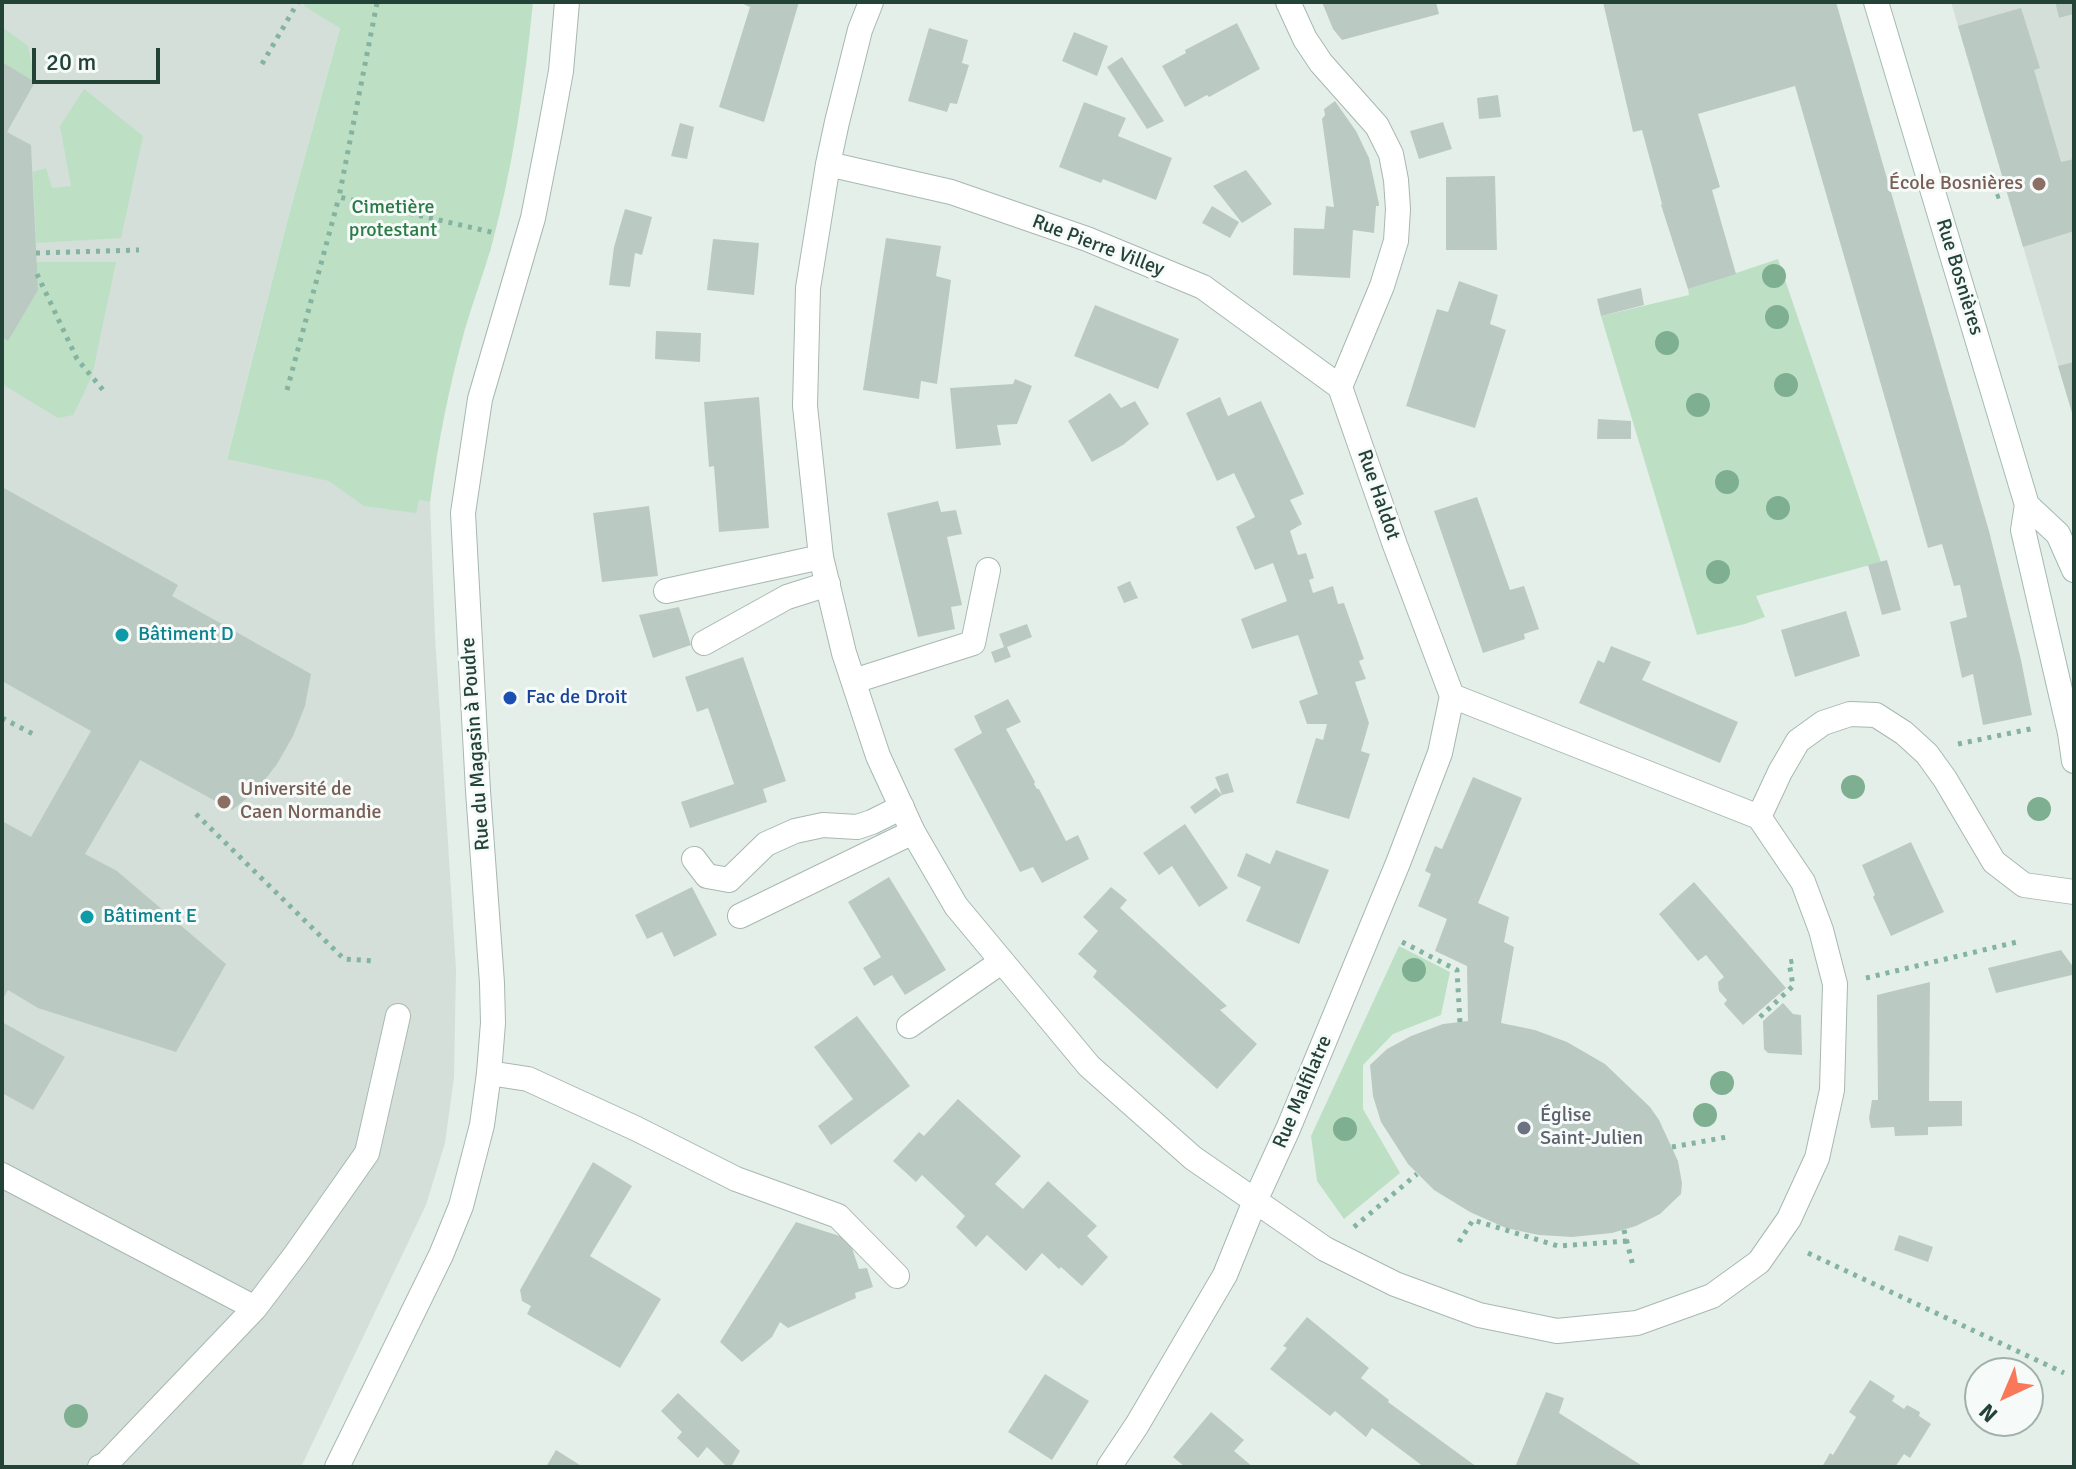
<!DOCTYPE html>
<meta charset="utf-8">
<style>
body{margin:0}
#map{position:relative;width:2076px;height:1469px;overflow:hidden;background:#e5efea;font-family:Signika,sans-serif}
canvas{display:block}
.frame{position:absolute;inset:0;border:4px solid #234238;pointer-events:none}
.north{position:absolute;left:1964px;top:1357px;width:80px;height:80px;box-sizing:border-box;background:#f6faf8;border:2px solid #a2b0ab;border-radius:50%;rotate:224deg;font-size:22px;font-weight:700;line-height:32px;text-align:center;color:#234238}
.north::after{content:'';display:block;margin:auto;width:28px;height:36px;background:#f87859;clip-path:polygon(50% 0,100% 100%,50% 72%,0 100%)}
.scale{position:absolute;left:32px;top:48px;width:128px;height:36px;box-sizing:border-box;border:4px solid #234238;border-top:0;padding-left:10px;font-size:24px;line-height:28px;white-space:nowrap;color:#234238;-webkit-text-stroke:6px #f6faf8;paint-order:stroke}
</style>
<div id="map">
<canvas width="2076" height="1469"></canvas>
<div class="frame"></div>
<div class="north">N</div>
<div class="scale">20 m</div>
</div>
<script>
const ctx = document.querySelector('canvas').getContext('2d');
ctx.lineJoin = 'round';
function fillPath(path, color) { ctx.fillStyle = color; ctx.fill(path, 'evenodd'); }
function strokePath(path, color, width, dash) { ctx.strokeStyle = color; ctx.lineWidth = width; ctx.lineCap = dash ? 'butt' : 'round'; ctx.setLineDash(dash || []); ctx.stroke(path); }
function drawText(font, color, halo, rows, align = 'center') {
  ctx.font = font + ' Signika,sans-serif'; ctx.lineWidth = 6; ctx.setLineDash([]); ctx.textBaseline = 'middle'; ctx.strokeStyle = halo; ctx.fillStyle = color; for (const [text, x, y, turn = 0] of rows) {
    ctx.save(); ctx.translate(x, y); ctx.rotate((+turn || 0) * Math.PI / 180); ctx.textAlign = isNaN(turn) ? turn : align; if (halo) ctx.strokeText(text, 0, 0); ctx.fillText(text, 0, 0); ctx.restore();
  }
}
const built = new Path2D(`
 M 2,2 L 347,2 L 287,222 L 227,458 L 430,502 L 435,636 L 456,969 L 454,1077 L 445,1143 L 426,1205 L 301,1467 L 2,1467 Z
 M 1951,2 L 2055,2 L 2059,18 L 2074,14 L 2074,419 Z`);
const green = new Path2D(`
 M 306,2 L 533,2 C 525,84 513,168 491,248 C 483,275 473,302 465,329 C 449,386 438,444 430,502 L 419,500 L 416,513 L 364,506 L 329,481 L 227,459 L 287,222 L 340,28 L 304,6 Z
 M 2,27 L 28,46 L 35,82 L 2,62 Z
 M 84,89 L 143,136 L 121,238 L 36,243 L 33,172 L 46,168 L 52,188 L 71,186 L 60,126 Z
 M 1778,259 L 1881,562 L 1756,596 L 1765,617 L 1745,624 L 1697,635 L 1601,316 L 1689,295 L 1688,289 Z
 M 36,262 L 116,262 L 92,376 L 73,415 L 58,418 L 2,384 L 2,337 L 8,340 Z
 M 1399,946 L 1450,972 L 1441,1015 L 1393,1034 L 1363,1065 L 1363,1109 L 1400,1173 L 1344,1219 L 1317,1181 L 1311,1136 Z`);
const building = new Path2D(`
 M 739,2 L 799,2 L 764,122 L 719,107 L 750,7 Z
 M 1322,2 L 1436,2 L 1439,14 L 1342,40 L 1333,29 Z
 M 1603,2 L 1836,2 L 1989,531 L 2021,660 L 2032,715 L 1983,725 L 1973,674 L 1962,678 L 1950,622 L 1967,617 L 1960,585 L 1954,586 L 1942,544 L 1928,548 L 1795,86 L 1698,114 L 1720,187 L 1712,190 L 1736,274 L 1688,289 L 1661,205 L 1662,204 L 1642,130 L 1633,132 Z
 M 2055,2 L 2074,2 L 2074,14 L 2059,18 Z
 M 2021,8 L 2040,68 L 2034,70 L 2061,162 L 2074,159 L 2074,231 L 2023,247 L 1958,26 Z
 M 1237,23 L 1260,69 L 1209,97 L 1207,95 L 1185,107 L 1162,66 L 1186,53 L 1185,50 Z
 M 929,28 L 968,40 L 962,63 L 969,65 L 957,104 L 950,103 L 947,112 L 908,101 Z
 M 1074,32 L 1108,46 L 1097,76 L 1062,61 Z
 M 1122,57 L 1164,121 L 1147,129 L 1107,67 Z
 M 2,62 L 35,82 L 7,132 L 31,145 L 38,290 L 8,341 L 2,337 Z
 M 1498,95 L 1501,117 L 1479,119 L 1477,98 Z
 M 1335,101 L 1356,131 L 1369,158 L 1379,204 L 1379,206 L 1376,206 L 1374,233 L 1353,230 L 1350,278 L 1293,275 L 1294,228 L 1324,229 L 1326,206 L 1334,207 L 1322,119 L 1325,115 L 1324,109 Z
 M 1084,102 L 1126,118 L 1118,136 L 1172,158 L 1156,200 L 1103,179 L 1101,183 L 1059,167 Z
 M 1443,122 L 1452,149 L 1419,159 L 1410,131 Z
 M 680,123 L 694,127 L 687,159 L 671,156 Z
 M 1246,170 L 1272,204 L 1242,223 L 1213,186 Z
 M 1495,176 L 1497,250 L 1446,250 L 1446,177 Z
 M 1212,206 L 1239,222 L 1230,238 L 1202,223 Z
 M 625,209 L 652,217 L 642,255 L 635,253 L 630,287 L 609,285 L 614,247 Z
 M 886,238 L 941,246 L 936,276 L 951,280 L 937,384 L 921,381 L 919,399 L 863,390 Z
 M 713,239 L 759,243 L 754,295 L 707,290 Z
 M 1459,281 L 1498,295 L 1490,324 L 1506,330 L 1475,428 L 1406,406 L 1437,309 L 1448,312 Z
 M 1641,288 L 1644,305 L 1601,316 L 1597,299 Z
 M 1095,305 L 1179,339 L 1158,389 L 1074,356 Z
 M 656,331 L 701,333 L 700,362 L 655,359 Z
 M 2074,362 L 2074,416 L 2073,416 L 2058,366 Z
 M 1015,379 L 1032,386 L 1017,424 L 997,425 L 1001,445 L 956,449 L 950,388 L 1013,384 Z
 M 1110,393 L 1121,408 L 1135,401 L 1149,424 L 1123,445 L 1092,462 L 1068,421 Z
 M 759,397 L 769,528 L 719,532 L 714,466 L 709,467 L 704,402 Z
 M 1220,397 L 1228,416 L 1261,401 L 1304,494 L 1290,500 L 1302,524 L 1290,531 L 1298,555 L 1306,553 L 1314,578 L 1309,580 L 1313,593 L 1333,586 L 1338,604 L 1344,603 L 1364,659 L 1359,661 L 1366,679 L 1355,682 L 1369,723 L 1361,751 L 1370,754 L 1349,819 L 1296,803 L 1316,738 L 1323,740 L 1327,724 L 1307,724 L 1299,701 L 1318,694 L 1298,635 L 1252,649 L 1241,619 L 1287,601 L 1273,563 L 1255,570 L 1236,527 L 1255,517 L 1234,473 L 1217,481 L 1186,413 Z
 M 1598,419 L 1631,421 L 1631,439 L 1597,439 Z
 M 2,487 L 178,585 L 172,596 L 311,674 L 305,706 L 293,736 L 277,764 L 257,790 L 232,810 L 140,760 L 85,854 L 117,871 L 226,964 L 176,1052 L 38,1008 L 8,990 L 2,1000 L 2,821 L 31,837 L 91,731 L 2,681 Z
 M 1477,497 L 1510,590 L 1524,586 L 1539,629 L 1524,634 L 1525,639 L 1483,653 L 1434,511 Z
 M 938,501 L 941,512 L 956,510 L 962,534 L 947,537 L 962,605 L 951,607 L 955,629 L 918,637 L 887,513 Z
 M 649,506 L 658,576 L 602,582 L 593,513 Z
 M 1887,560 L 1901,610 L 1882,615 L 1868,565 Z
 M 1130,581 L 1138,598 L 1124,603 L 1117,587 Z
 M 679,607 L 691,645 L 653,658 L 639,615 Z
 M 1846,611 L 1860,656 L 1795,677 L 1781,630 Z
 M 1027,624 L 1032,637 L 1007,647 L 1011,657 L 995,663 L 991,652 L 1004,647 L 999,634 Z
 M 1611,646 L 1651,662 L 1642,680 L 1738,722 L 1720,763 L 1579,703 L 1598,660 L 1604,663 Z
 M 743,657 L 786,781 L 763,789 L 767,802 L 690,828 L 681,802 L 734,784 L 708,708 L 697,712 L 685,677 Z
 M 1008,699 L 1021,722 L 1006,729 L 1035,782 L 1034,784 L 1037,789 L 1039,789 L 1066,841 L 1078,835 L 1089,859 L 1042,883 L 1033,867 L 1020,872 L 954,749 L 982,733 L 974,716 Z
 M 1228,773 L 1234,792 L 1222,795 L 1215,777 Z
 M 1473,777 L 1522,798 L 1478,903 L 1509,917 L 1504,942 L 1514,947 L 1501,1023 L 1535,1030 L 1567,1042 L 1605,1064 L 1650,1107 L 1659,1120 L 1678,1161 L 1682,1183 L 1681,1194 L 1660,1214 L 1636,1226 L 1612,1233 L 1572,1237 L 1539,1235 L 1506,1228 L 1470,1212 L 1434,1190 L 1408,1164 L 1381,1122 L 1373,1096 L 1370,1065 L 1387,1049 L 1411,1036 L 1443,1024 L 1468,1021 L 1467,966 L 1435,951 L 1447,919 L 1418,906 L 1431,874 L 1425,871 L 1435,846 L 1442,849 Z
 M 1216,788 L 1222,795 L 1195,814 L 1190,807 Z
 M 1185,824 L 1228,888 L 1199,907 L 1172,866 L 1159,875 L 1143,853 Z
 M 1911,842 L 1944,912 L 1891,936 L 1873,897 L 1875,895 L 1862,865 Z
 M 1276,850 L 1329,870 L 1299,944 L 1246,921 L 1261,887 L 1237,876 L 1246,853 L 1270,864 Z
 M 889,877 L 946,970 L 905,995 L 892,975 L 874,986 L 863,968 L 881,957 L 848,902 Z
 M 1694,882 L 1786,988 L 1743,1025 L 1724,1004 L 1727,1000 L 1719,991 L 1718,982 L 1724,977 L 1706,955 L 1698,961 L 1659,914 Z
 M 692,887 L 717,935 L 674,957 L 662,932 L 647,939 L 635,915 Z
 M 1111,887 L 1127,900 L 1120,908 L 1227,1006 L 1220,1010 L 1257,1044 L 1217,1089 L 1093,977 L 1097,971 L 1078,954 L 1098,931 L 1083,917 Z
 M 2061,950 L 2074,968 L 2072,975 L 1996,993 L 1988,968 Z
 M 1930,982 L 1929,1101 L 1962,1101 L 1962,1126 L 1928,1127 L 1928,1135 L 1895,1136 L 1894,1127 L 1871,1128 L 1869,1118 L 1872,1100 L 1878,1100 L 1877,995 Z
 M 1783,1003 L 1793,1014 L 1801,1015 L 1802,1055 L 1768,1053 L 1764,1049 L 1763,1021 Z
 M 857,1016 L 910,1086 L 831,1145 L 818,1126 L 853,1099 L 814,1047 Z
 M 2,1022 L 65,1057 L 33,1110 L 2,1093 Z
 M 958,1099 L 1021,1156 L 995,1184 L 1023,1209 L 1048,1181 L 1097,1226 L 1087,1236 L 1108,1257 L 1082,1286 L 1061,1267 L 1059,1269 L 1042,1253 L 1026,1271 L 987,1235 L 976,1247 L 956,1227 L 965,1216 L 922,1175 L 916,1182 L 893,1161 L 919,1132 L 924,1136 Z
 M 593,1162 L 632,1186 L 590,1256 L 661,1299 L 620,1368 L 527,1314 L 531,1306 L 522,1301 L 520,1290 Z
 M 796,1222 L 849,1239 L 859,1269 L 867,1268 L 873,1287 L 855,1293 L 856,1298 L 788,1328 L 780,1322 L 772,1337 L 742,1362 L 720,1342 Z
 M 1899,1235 L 1933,1247 L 1928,1262 L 1894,1250 Z
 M 1307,1317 L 1369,1368 L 1361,1378 L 1389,1400 L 1388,1402 L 1477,1467 L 1424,1467 L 1372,1428 L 1366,1437 L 1335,1411 L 1330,1416 L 1270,1369 L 1287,1348 L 1283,1346 Z
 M 1045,1374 L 1089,1401 L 1052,1460 L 1008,1432 Z
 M 1870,1380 L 1895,1396 L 1892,1401 L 1904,1409 L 1907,1405 L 1920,1412 L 1919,1416 L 1931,1424 L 1910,1458 L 1904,1454 L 1895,1467 L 1822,1467 L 1830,1453 L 1833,1455 L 1856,1417 L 1849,1412 Z
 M 1546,1392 L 1564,1398 L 1559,1413 L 1644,1467 L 1606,1467 L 1603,1465 L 1602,1467 L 1515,1467 Z
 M 678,1393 L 740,1451 L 731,1467 L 727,1467 L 707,1447 L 698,1458 L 677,1438 L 682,1432 L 661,1411 Z
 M 1211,1412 L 1244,1440 L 1234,1451 L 1253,1467 L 1185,1467 L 1173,1457 Z
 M 556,1450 L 583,1467 L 546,1467 Z`);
const path = new Path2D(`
 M 377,3 L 339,197 L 495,233
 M 262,64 L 298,2
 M 1996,197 L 2002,195
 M 36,253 L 139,250
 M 37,274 L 77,359 L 103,390
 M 287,390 L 339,197
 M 2,718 L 33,734
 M 1958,744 L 2035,728
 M 196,814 L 344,959 L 374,961
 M 1402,942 L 1457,970 L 1460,1023
 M 1866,978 L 2017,942
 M 1760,1017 L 1793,986 L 1789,962 L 1794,961
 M 1672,1147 L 1727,1137
 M 1354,1227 L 1417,1174
 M 1624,1230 L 1633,1266
 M 1459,1242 L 1473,1220 L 1558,1246 L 1627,1241
 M 1808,1253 L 2064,1373`);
const service = new Path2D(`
 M 666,591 L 821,557
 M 704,643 L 787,597 L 828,584
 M 854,681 L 973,643 L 988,570
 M 694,859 L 707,876 L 729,880 L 766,844 L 795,831 L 823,825 L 857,827 L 872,822 L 902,807
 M 740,916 L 913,832
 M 909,1026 L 1001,962
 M 489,1073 L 528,1079 L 637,1129 L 736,1179 L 838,1216 L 897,1276
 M 2,1175 L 255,1308
 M 100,1467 L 106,1464 L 255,1308 L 296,1254 L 367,1153 L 398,1016`);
const minor = new Path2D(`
 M 871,2 L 860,30 L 837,122 L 828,164 L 808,288 L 805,406 L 821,557 L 844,653 L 878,756 L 913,832 L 956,906 L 1089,1066 L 1193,1158 L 1325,1249 L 1395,1284 L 1479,1315 L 1557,1331 L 1637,1323 L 1712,1296 L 1759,1262 L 1789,1219 L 1817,1158 L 1832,1090 L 1835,984 L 1821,930 L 1803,882 L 1759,817
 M 1288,2 L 1305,39 L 1321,63 L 1377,126 L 1391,154 L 1396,180 L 1398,209 L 1396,241 L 1382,286 L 1340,387 L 1395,545 L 1452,696 L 1759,817
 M 828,164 L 951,192 L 1087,239 L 1203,287 L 1340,387
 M 1759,817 L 1780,772 L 1798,741 L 1823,723 L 1850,714 L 1876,715 L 1904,733 L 1927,754 L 1945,779 L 1994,862 L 2024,885 L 2074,892
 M 1109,1467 L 1137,1425 L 1225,1275 L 1255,1201 L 1288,1129 L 1398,863 L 1440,753 L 1452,696`);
const tertiary = new Path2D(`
 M 337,1467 L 441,1255 L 461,1206 L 482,1125 L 489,1073 L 493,1023 L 492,983 L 478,791 L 463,513 L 480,399 L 533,218 L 550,131 L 561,71 L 567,2`);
const secondary = new Path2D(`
 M 1876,2 L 2027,505 L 2023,530 L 2070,733 L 2074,761
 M 2027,505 L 2058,534 L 2074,570`);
const trees = [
 [1774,276],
 [1777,317],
 [1667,343],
 [1786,385],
 [1698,405],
 [1727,482],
 [1778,508],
 [1718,572],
 [1853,787],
 [2039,809],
 [1414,970],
 [1722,1083],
 [1705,1115],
 [1345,1129],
 [76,1416]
];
const markers = [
 [2039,184,8,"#8d6e63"],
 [122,635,8,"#0f9aa8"],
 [510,698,8,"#1a4fb4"],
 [224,802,8,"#8d6e63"],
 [87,917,8,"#0f9aa8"],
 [1524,1128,8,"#6b7280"]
];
const educationNames = [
 ["École Bosnières",2023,184],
 ["Université de",240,790,"left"],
 ["Caen Normandie",240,813,"left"]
];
const parkNames = [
 ["Cimetière",393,208],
 ["protestant",393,231]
];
const streetNames = [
 ["Rue Pierre Villey",1098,246,21],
 ["Rue Bosnières",1959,277,73],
 ["Rue Haldot",1378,495,71],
 ["Rue du Magasin à Poudre",476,744,-94],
 ["Rue Malfilatre",1303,1092,-67]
];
const cultureNames = [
 ["Bâtiment D",138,635],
 ["Bâtiment E",103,917]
];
const transitNames = [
 ["Fac de Droit",526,698]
];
const worshipNames = [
 ["Église",1540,1116],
 ["Saint-Julien",1540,1139]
];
fillPath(built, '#d3dfd8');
fillPath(green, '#bde0c5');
fillPath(building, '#bacac2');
strokePath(service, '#a7b8b1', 26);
strokePath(minor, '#a7b8b1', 26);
strokePath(tertiary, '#a7b8b1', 26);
strokePath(secondary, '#a2bbb1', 26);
strokePath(path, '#84b3a2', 5, [4, 6]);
strokePath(service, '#fff', 24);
strokePath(minor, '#fff', 24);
strokePath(tertiary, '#fff', 24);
strokePath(secondary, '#fff', 24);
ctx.fillStyle = '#7eaf90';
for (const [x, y] of trees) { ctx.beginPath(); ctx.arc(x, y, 12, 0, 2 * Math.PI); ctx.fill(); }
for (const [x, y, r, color] of markers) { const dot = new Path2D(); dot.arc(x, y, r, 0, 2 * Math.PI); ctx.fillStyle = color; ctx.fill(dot); strokePath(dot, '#f6faf8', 3); }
drawText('20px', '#785e54', '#f6faf8', educationNames, 'right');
drawText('20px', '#2a7b46', '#f6faf8', parkNames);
drawText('20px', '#234238', '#f6faf8', streetNames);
drawText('20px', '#0d838f', '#f6faf8', cultureNames, 'left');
drawText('20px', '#164399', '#f6faf8', transitNames, 'left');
drawText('20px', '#5b616d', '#f6faf8', worshipNames, 'left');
</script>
